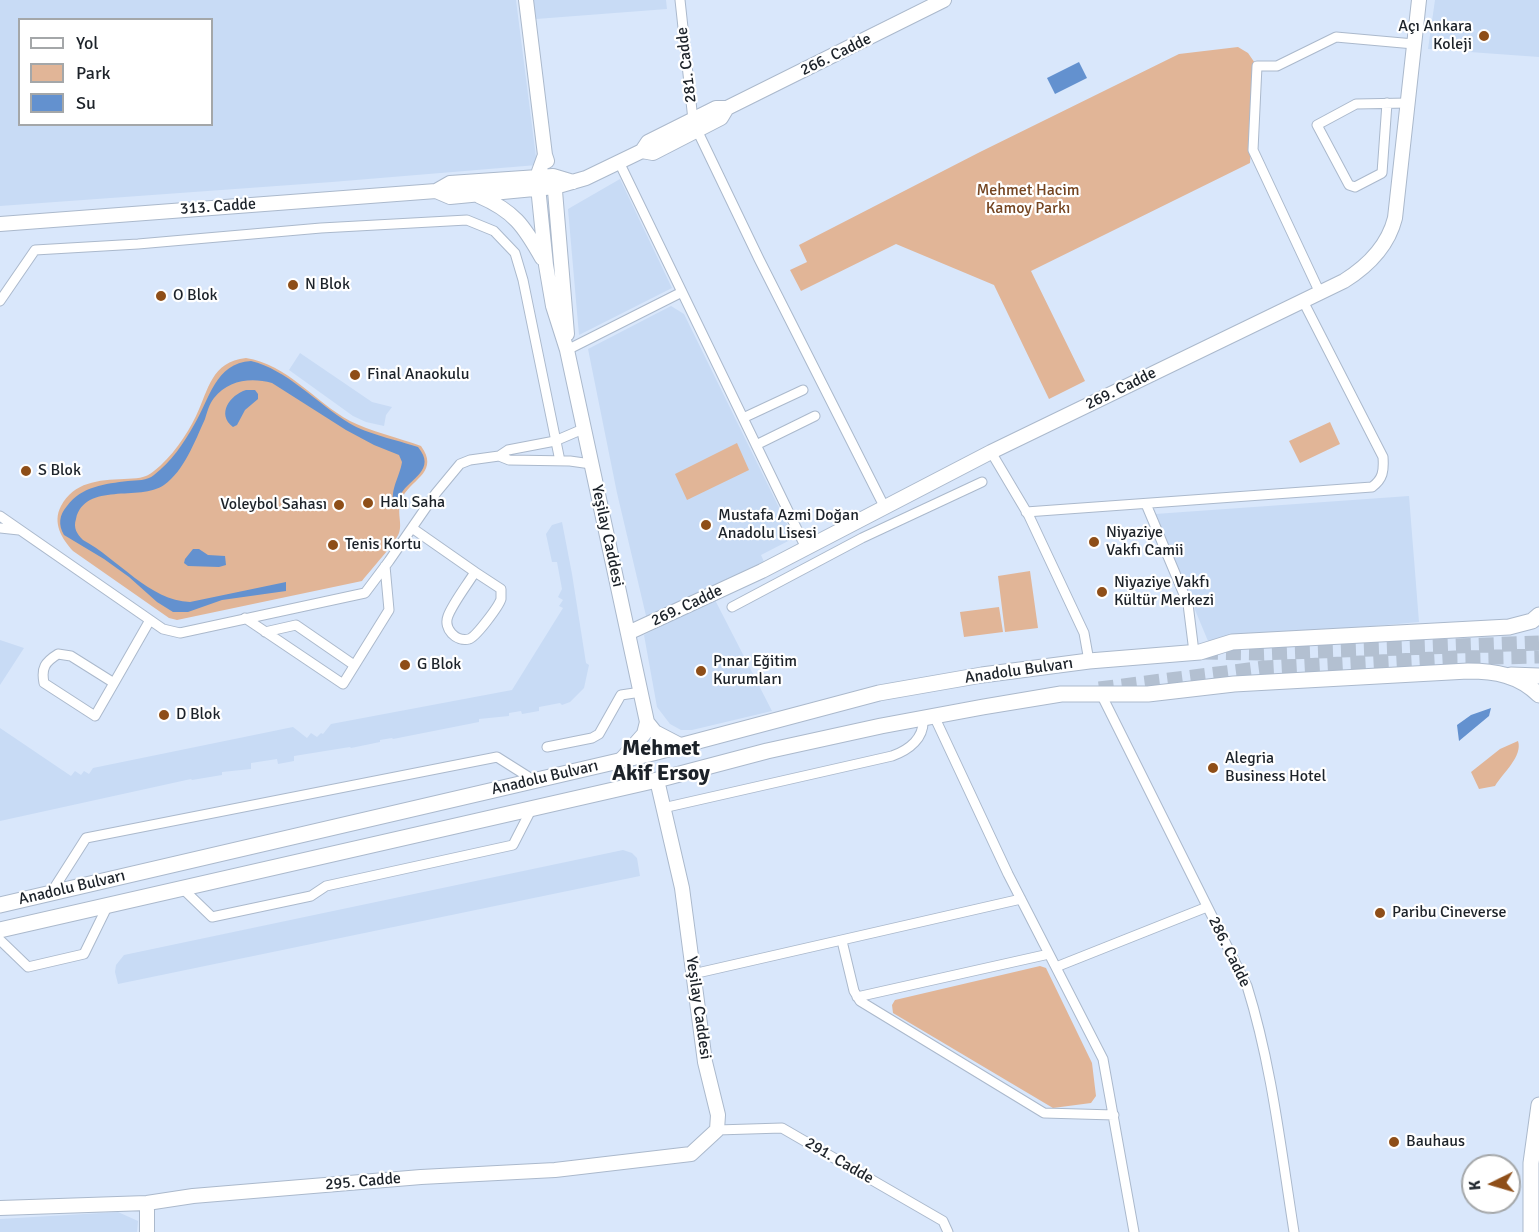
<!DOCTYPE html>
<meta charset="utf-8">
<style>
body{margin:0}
#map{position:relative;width:1539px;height:1232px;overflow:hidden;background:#d9e7fb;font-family:Signika,sans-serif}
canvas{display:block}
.legend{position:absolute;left:18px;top:18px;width:195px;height:108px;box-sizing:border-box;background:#fff;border:2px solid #a4a7a9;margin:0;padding:8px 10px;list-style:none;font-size:18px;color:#1c2229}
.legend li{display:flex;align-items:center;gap:12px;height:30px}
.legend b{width:30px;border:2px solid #a4a7a9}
.north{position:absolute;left:1461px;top:1154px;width:60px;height:60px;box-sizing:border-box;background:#fff;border:2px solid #a4a7a9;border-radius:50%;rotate:265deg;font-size:16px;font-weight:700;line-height:24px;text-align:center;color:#1c2229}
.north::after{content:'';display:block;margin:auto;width:21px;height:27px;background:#8e4e18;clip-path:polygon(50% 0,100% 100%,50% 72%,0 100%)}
</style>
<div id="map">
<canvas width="1539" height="1232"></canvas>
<ul class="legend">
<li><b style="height:8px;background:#fff"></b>Yol</li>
<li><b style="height:16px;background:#e1b597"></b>Park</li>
<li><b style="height:16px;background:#6391cf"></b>Su</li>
</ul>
<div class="north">K</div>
</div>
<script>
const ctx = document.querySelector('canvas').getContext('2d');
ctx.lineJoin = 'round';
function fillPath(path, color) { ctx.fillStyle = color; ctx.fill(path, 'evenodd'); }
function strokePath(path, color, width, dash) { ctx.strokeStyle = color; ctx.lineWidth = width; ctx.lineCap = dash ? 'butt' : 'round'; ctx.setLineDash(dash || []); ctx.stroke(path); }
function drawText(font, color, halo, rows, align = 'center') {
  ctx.font = font + ' Signika,sans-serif'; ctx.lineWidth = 4.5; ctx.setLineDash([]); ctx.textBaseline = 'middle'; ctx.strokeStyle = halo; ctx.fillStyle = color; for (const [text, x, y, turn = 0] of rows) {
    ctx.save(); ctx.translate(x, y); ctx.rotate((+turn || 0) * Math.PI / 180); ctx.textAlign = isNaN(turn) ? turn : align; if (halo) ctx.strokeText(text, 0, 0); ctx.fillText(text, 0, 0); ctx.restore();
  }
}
const built = new Path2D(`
 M 0,0 L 516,0 L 537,165 L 332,182 L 0,206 ZM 20,20 L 212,20 L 212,124 L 20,124 Z
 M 533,0 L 666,0 L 667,9 L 536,19 Z
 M 1435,0 L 1539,0 L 1539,57 L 1428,49 Z
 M 620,179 L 672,288 L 579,335 L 568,209 Z
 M 671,306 L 684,314 L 794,538 L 761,555 L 765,564 L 647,620 L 617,493 L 588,349 Z
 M 300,353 L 372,402 L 392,407 L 386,415 L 384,426 L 366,422 L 353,416 L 289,370 Z
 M 1409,496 L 1419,622 L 1208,641 L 1155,514 Z
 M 562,522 L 572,574 L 586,663 L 589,665 L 584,688 L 570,702 L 562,705 L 560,703 L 539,707 L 539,711 L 522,714 L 521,711 L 509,713 L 509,716 L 479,719 L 479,722 L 393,739 L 392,738 L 380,740 L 380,742 L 351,748 L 350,747 L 294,756 L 294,761 L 278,764 L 277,759 L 251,763 L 251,769 L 222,772 L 222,775 L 192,780 L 191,779 L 0,821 L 0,728 L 71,776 L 75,771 L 81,775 L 84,771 L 89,774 L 93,768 L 293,727 L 307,738 L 311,733 L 317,737 L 321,733 L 323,734 L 331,724 L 512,690 L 563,608 L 559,606 L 563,600 L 558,597 L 562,589 L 557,562 L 552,562 L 546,534 L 552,525 Z
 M 714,598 L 772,711 L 692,730 L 681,730 L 670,724 L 657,707 L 644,635 Z
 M 0,640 L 24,648 L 0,685 Z
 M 623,850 L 632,853 L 637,858 L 640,876 L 118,984 L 115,972 L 116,965 L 124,955 Z
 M 118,1212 L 138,1221 L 137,1232 L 0,1232 L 0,1219 Z`);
const green = new Path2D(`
 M 1238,47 L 1248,53 L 1257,66 L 1250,163 L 1031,271 L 1085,381 L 1049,399 L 994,285 L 896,244 L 801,291 L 790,270 L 807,262 L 799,245 L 980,152 L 1179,54 Z
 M 246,358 C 287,364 315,402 350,421 C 369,431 400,438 421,446 C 439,471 414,478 403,496 C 395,509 403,523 399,533 C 394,545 371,569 362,581 L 177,620 L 169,618 L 73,551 C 62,539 52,523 61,506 C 74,482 98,480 124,479 C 136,478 145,479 154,471 C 171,458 187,435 196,416 C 209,389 211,362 246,358 Z
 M 1330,422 L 1340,444 L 1300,463 L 1289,441 Z
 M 737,443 L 749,470 L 687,500 L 675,474 Z
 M 1030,571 L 1038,628 L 1005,632 L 998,576 Z
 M 999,607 L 1003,632 L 964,637 L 960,612 Z
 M 1518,741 C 1523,756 1503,773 1495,786 L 1479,789 L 1471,772 L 1500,749 Z
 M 1040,966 L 1046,968 L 1092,1063 L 1096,1096 L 1091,1103 L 1053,1108 L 893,1013 L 892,1005 L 895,1000 Z`);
const water = new Path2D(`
 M 1079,62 L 1087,78 L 1055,94 L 1047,78 Z
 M 251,361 C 286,369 318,404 349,423 C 367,434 397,440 418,447 C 437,470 410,478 401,494 C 399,499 398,503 396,507 C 387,494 400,477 402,462 L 399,455 L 374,445 L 346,430 L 272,383 C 251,377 228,380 214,398 C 209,404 207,413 205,419 C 195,441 184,471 164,485 C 140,502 85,481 76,519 C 73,528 77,534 83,540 C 117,558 150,601 190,602 L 286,582 L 286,591 L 222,600 L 188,612 L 173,612 L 157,602 L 129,577 L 104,559 L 64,535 C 58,525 59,515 67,506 C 82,486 105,484 128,481 C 137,480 147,481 154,475 C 171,462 184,443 194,425 C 210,399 215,363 251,361 Z
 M 246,390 L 255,390 L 258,394 L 258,399 L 245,410 L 237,425 L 233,427 C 216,414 230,395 246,390 Z
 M 193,549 L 199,549 L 208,555 L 225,556 L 226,565 L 219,567 L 188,566 L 184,563 L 185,559 Z
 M 1491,708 L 1489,716 L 1459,741 L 1457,725 L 1471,715 Z`);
const primaryTunnel = new Path2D(`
 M 1203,652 L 1261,653 L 1539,643
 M 1099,689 L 1264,668 L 1455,658 L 1539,656`);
const street = new Path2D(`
 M 680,0 L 693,120 L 697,130 L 759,259 L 884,506
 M 1387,103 L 1382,173 L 1355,187 L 1349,185 L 1317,125 L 1356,104 L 1408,103
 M 619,162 L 806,548
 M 1320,293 L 1253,150 L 1257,66 L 1277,66 L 1336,37 L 1414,44
 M 0,301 L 35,250 L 138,244 L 321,228 L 467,220 L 494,231 L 515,253 L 523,280 L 560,461
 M 567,350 L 682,292
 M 743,418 L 803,390
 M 756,445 L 815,416
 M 991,452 L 1029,516 L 1084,633 L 1089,661
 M 499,456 L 508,450 L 555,441 L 583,429
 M 1146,504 L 1188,604 L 1194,652
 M 1026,512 L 1372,487 C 1383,479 1384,471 1383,457 L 1303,301
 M 0,516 L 163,629 L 180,633 L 365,593 L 389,561 L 436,493 L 460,464 L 470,460 L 499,456 L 509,460 L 570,461 L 591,464
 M 0,528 L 19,530
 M 412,528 L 475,572 C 467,585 453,603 448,616 C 443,629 456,642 469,639 C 476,637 499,606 501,599 C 501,598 501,591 501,589 L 475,572
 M 732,607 L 862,538 L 982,482
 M 245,618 L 343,684 L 389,610 L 385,566
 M 265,632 L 296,625 L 354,665
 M 114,683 L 95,716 L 44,683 C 41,668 45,662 58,654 L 71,656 L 114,683 L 150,620
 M 1101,694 L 1247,986 C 1272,1066 1281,1150 1294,1232
 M 934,716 L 1008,874 L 1103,1059 L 1134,1232
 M 547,747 L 592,738 L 599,734 L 621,695 L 641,692
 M 663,808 L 892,756 C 909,750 925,738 923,718
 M 182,888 L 212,917 L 311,896 L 326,886 L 513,845 L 532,808
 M 51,893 L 86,838 L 497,757 L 535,781
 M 0,940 L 28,967 L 84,954 L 108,905
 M 842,941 L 854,991 L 860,1001 L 1044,1113 L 1114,1115
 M 1056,967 L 1207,907
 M 693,974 L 1021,899
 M 857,997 L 1049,954
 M 717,1130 L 782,1128 L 943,1221 L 948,1232`);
const secondary = new Path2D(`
 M 526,0 L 545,155 L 547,161
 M 642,151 L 653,153 L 721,118 L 727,108
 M 545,155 L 537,177 L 546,265 L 553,306 L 567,350 L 647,722 L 655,732 L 680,745
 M 554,179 L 567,334
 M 436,191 L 450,197 L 555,187 L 586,178 L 642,151 L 648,142 L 716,108 L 727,108 L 944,0
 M 479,196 C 514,211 524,226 542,258
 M 0,224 L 436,191 L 450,183 L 553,176 L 573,182
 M 628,633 L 762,571 L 991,452 L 1344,281 C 1368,266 1388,246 1395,218 L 1419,0
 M 621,760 L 644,734 L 647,722
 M 147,1203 L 147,1232
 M 0,1208 L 147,1203 L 193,1196 L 421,1177 L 555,1170 L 691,1154 L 717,1130 L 718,1115 L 705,1062 L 682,888 L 657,780`);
const primary = new Path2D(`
 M 1511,675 L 1539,676
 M 0,905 L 653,753 L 879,693 L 982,675 L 1089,661 L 1200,652 L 1232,642 L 1509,627 L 1532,621 L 1539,615
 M 0,930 L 657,780 L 767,751 L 881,726 L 983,707 L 1061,694 L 1148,694 L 1234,684 L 1468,671 C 1495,671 1519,675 1539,695
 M 1531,1232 L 1531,1163 L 1539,1105`);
const markers = [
 [1484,36,6,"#8e4e18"],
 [293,285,6,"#8e4e18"],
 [161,296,6,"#8e4e18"],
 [355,375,6,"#8e4e18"],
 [26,471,6,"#8e4e18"],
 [368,503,6,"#8e4e18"],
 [339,505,6,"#8e4e18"],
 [706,525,6,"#8e4e18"],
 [1094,542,6,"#8e4e18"],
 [333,545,6,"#8e4e18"],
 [1102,592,6,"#8e4e18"],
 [405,665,6,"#8e4e18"],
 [701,671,6,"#8e4e18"],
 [164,715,6,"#8e4e18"],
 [1213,768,6,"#8e4e18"],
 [1380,913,6,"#8e4e18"],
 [1394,1142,6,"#8e4e18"]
];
const poiNames = [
 ["Açı Ankara",1472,27,"right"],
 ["Koleji",1472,45,"right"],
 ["N Blok",305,285],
 ["O Blok",173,296],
 ["Final Anaokulu",367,375],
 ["S Blok",38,471],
 ["Halı Saha",380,503],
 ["Voleybol Sahası",327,505,"right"],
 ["Mustafa Azmi Doğan",718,516],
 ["Anadolu Lisesi",718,534],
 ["Niyaziye",1106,533],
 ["Vakfı Camii",1106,551],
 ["Tenis Kortu",345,545],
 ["Niyaziye Vakfı",1114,583],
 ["Kültür Merkezi",1114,601],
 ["Pınar Eğitim",713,662],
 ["Kurumları",713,680],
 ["G Blok",417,665],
 ["D Blok",176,715],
 ["Alegria",1225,759],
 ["Business Hotel",1225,777],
 ["Paribu Cineverse",1392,913],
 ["Bauhaus",1406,1142]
];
const streetNames = [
 ["266. Cadde",836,55,-26],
 ["281. Cadde",687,65,-97],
 ["313. Cadde",218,207,-4],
 ["269. Cadde",1121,389,-26],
 ["Yeşilay Caddesi",607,536,78],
 ["269. Cadde",687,606,-25],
 ["Anadolu Bulvarı",1019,671,-8],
 ["Anadolu Bulvarı",545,778,-13],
 ["Anadolu Bulvarı",72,888,-13],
 ["286. Cadde",1229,952,64],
 ["Yeşilay Caddesi",698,1008,82],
 ["291. Cadde",839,1161,30],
 ["295. Cadde",363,1182,-5]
];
const parkNames = [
 ["Mehmet Hacim",1028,191],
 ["Kamoy Parkı",1028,209]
];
const districtNames = [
 ["Mehmet",661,749],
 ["Akif Ersoy",661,774]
];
fillPath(built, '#c8dbf5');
fillPath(green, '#e1b597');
fillPath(water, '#6391cf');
strokePath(primaryTunnel, '#b3c0d1', 15, [15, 8]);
strokePath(street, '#abb9cc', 11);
strokePath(secondary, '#abb9cc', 16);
strokePath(primary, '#abb9cc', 17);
strokePath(street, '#fff', 9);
strokePath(secondary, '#fff', 14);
strokePath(primary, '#fff', 15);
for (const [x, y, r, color] of markers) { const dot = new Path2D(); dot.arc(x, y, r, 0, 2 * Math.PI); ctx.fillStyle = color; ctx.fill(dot); strokePath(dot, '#fff', 2); }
drawText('16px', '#1c2229', '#fff', poiNames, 'left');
drawText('16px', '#1c2229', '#fff', streetNames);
drawText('16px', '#744521', '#fff', parkNames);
drawText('bold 22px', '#1c2229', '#fff', districtNames);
</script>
